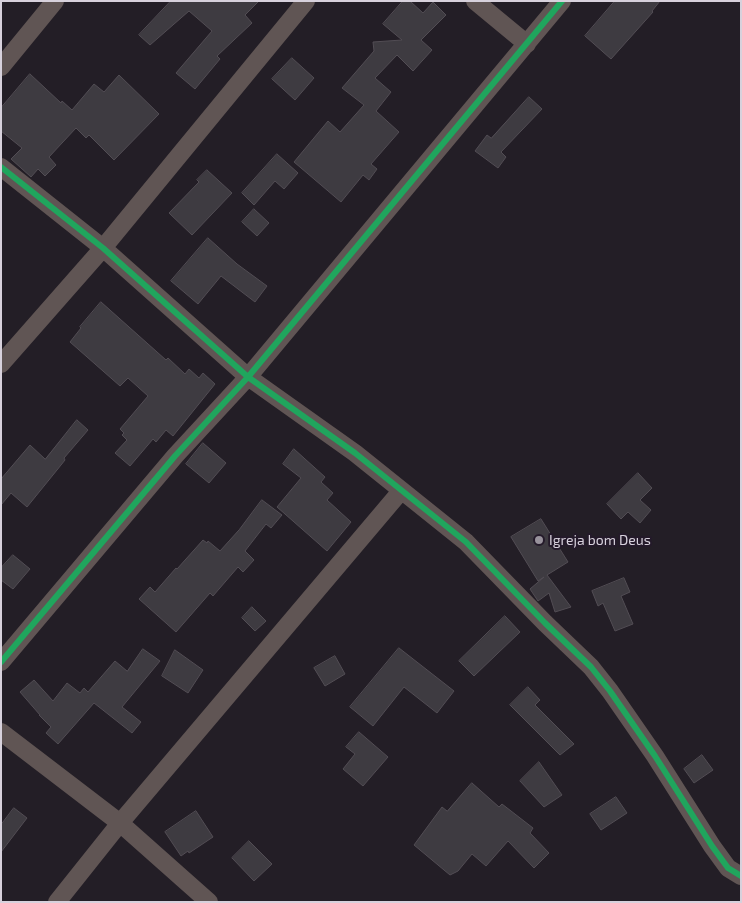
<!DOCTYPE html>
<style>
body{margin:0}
#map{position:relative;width:742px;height:903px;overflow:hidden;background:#231e26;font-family:"Exo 2",sans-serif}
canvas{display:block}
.frame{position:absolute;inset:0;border:2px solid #d7d1dc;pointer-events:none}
</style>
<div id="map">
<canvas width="742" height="903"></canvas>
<div class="frame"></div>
</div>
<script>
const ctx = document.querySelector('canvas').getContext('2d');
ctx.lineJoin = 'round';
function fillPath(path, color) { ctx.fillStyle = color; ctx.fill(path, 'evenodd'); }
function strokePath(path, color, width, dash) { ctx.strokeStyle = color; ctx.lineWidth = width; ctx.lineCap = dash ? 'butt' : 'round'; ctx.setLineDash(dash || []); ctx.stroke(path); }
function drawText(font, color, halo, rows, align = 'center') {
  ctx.font = font + ' "Exo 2",sans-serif'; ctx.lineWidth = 4; ctx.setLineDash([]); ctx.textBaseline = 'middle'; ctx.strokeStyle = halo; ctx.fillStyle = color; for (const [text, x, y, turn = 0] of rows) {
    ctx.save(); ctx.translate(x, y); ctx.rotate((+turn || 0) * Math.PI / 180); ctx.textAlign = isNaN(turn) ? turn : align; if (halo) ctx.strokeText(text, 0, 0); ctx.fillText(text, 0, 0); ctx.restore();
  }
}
const building = new Path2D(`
 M 171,1 L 259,1 L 245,15 L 252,23 L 217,56 L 220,59 L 195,89 L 176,73 L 212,31 L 189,11 L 150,45 L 139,35 Z
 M 403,1 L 410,1 L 423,13 L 433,2 L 446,15 L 421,40 L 432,50 L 413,71 L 397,55 L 375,78 L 391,92 L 376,111 L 399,132 L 371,164 L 377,169 L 369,180 L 363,175 L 341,202 L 294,162 L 328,121 L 340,132 L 364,105 L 342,88 L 374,51 L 373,42 L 402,40 L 383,24 Z
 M 615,1 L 660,1 L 652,11 L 653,12 L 611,59 L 585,36 Z
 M 292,58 L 314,78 L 295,100 L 272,79 Z
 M 30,74 L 61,103 L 62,101 L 72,110 L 94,84 L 104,92 L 119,75 L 159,114 L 114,160 L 89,135 L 86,138 L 76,128 L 49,157 L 56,165 L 45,176 L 38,169 L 31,177 L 11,159 L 22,148 L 1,131 L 1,108 Z
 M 529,97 L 542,109 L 501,152 L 506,157 L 498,168 L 475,151 L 487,135 L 491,138 Z
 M 277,154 L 298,173 L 284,189 L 275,181 L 254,205 L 242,193 Z
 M 207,170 L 232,193 L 192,235 L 169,213 L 199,182 L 197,180 Z
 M 254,209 L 269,223 L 257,236 L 242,222 Z
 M 208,238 L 237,264 L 267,286 L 255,302 L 221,276 L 198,304 L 171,281 Z
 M 101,302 L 166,360 L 168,358 L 185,374 L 189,369 L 199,378 L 203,373 L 215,384 L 173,436 L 166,430 L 156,442 L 153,439 L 130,466 L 115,453 L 127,440 L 122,435 L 124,433 L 120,429 L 148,396 L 128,378 L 120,386 L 70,342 L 81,328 L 80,327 Z
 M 77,420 L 88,430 L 64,458 L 65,460 L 57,470 L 27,507 L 11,493 L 1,505 L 1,479 L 30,445 L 45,459 Z
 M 203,443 L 226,463 L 209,483 L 186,464 Z
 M 294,449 L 325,477 L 321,482 L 333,493 L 327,500 L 351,522 L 327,551 L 277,507 L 301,478 L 283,464 Z
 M 638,473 L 652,488 L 640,500 L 651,510 L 640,523 L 628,512 L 621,519 L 607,504 Z
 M 262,500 L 282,515 L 271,528 L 266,524 L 245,551 L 254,560 L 243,572 L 238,567 L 213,596 L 210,593 L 176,632 L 139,599 L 150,587 L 155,592 L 176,568 L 177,569 L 203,540 L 207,543 L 208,541 L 220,551 L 239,530 Z
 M 541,519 L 568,562 L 547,575 L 571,607 L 555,612 L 549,593 L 538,601 L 530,589 L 544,577 L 538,581 L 511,537 Z
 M 13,555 L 30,569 L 13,589 L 1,580 L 1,568 Z
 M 624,578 L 630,592 L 621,596 L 633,624 L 615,631 L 603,603 L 598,606 L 592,591 Z
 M 252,607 L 266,621 L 255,631 L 242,618 Z
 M 505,616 L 520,632 L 474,676 L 459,661 Z
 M 399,648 L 454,691 L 437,713 L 404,687 L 373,726 L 350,707 Z
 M 143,649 L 160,661 L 122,707 L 141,722 L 132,733 L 94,703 L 58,744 L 46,733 L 51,727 L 39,715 L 40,715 L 20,692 L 34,680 L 53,701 L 67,683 L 80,693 L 84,688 L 88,692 L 115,661 L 127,671 Z
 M 175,650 L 203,670 L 188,693 L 162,676 Z
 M 335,656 L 345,674 L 325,686 L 314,668 Z
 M 528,687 L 540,700 L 535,705 L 574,744 L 560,755 L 510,705 Z
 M 359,732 L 388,757 L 363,786 L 343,769 L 355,754 L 346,747 Z
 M 702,755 L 713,770 L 694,783 L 684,769 Z
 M 539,762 L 562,795 L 544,807 L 520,781 Z
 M 472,783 L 499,807 L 502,804 L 533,828 L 530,833 L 549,853 L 534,868 L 508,841 L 486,866 L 472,854 L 458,871 L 450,875 L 414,845 L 442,807 L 447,811 Z
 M 616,797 L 627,813 L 601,830 L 590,814 Z
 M 14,808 L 27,818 L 1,852 L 1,825 Z
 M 196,811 L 213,837 L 189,853 L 188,851 L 181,856 L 165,832 Z
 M 249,841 L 272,864 L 254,881 L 232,858 Z`);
const street = new Path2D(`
 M 475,1 L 527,44
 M 1,67 L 55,1
 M 1,167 L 103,248 L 248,377 L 355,453 L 466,542 L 545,623 L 591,667 L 610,691 L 655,756 L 712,846 L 728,868 L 741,876
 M 1,364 L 103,248 L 306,1
 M 1,662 L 175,456 L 248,377 L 562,1
 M 1,732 L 120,823 L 209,902
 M 57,902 L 120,823 L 401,491`);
const cycleway = new Path2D(`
 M 1,167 L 103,248 L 248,377 L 355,453 L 466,542 L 545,623 L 591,667 L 610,691 L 655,756 L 712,846 L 728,868 L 741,876
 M 1,662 L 175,456 L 248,377 L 562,1`);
const markers = [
 [539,540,5,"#98929c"]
];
const poiNames = [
 ["Igreja bom Deus",549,540]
];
fillPath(building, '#3e3b41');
strokePath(building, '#524d54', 1);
strokePath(street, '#605554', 18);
strokePath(cycleway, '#20a55d', 6);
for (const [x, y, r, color] of markers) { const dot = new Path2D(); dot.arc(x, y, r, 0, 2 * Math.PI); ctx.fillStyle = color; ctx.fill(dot); strokePath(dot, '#241a2a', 2); }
drawText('14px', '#d7d1dc', '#241a2a', poiNames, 'left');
</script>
